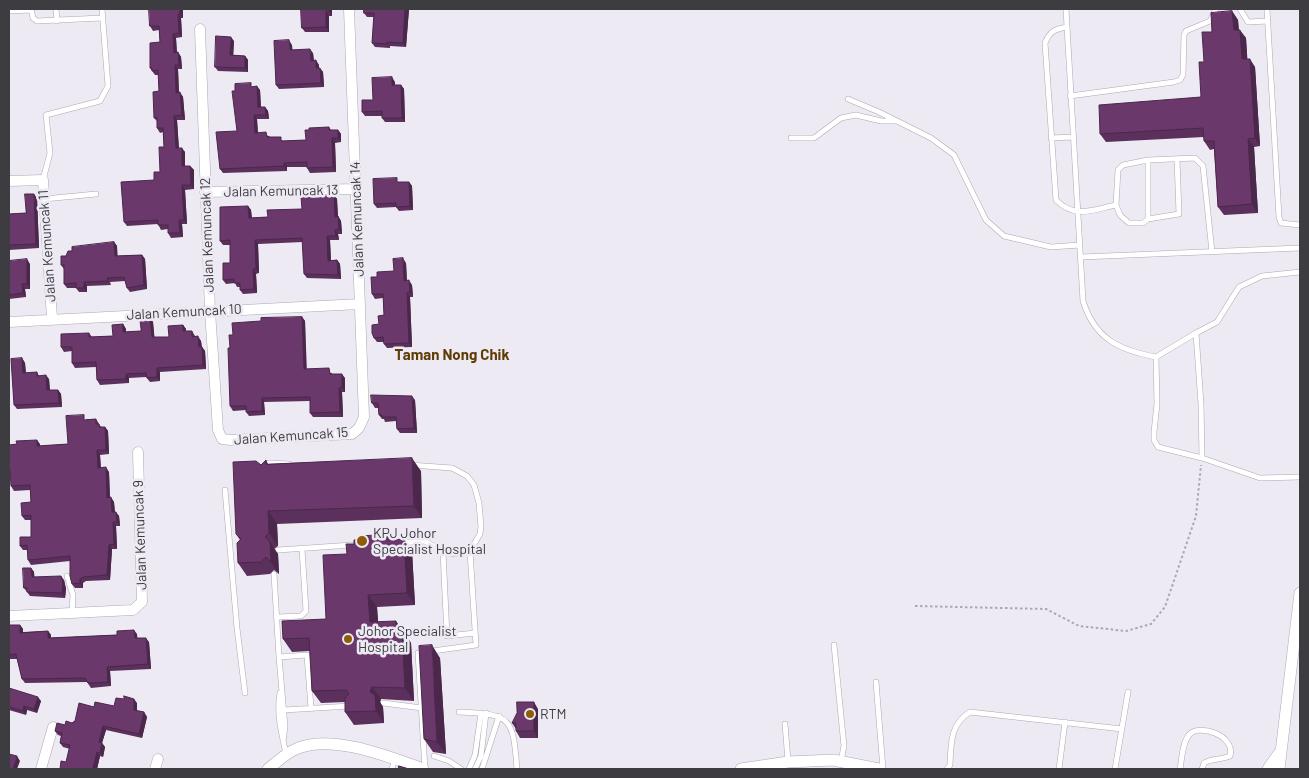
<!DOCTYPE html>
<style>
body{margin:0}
#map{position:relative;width:1309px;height:778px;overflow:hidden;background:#edeaf4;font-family:Barlow,sans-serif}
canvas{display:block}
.frame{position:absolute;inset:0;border:10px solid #3d3c40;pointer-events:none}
</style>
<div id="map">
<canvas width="1309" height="778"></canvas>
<div class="frame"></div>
</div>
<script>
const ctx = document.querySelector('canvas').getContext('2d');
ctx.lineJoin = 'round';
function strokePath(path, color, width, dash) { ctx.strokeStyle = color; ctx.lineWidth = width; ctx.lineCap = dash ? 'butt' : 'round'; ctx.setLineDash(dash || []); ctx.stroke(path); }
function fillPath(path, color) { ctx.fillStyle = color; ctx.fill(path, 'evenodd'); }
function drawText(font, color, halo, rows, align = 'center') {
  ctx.font = font + ' Barlow,sans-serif'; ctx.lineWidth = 5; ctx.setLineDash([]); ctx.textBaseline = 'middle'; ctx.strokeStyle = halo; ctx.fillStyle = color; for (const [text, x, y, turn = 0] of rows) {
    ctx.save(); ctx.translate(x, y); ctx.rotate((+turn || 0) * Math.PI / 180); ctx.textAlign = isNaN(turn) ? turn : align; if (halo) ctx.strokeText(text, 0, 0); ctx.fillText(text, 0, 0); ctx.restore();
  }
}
const path = new Path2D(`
 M 915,606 L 1046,609 L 1079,626 L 1126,631 L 1151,624 L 1165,607 L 1196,516 L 1201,465`);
const service = new Path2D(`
 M 31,9 L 33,18 L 37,21 L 102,18
 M 56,9 L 57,21
 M 1066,9 L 1083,301 C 1095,339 1119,350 1156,357 L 1196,333
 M 1240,9 L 1248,22 L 1268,21
 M 1267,9 L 1279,217 L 1281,223 L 1300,225
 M 9,11 L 31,10
 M 1067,27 C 1055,29 1050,31 1045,43 L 1056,200 C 1075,219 1092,210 1116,205 L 1120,215 L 1129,223 L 1143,223 L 1148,219 L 1148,160 L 1195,158 L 1203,166 L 1212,252
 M 1070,96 L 1174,82 L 1180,80 L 1183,75 L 1184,35 L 1186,31 L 1210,21 L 1216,9
 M 848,99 L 879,112 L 931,138 L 954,155 L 986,220 L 1004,236 L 1051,247 L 1080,245
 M 791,138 L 814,138 L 841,118 L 856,115 L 881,121 L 897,121
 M 1051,138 L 1073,137
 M 43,180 L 50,153 L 46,115 L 100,101 L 108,86 L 102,9
 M 44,199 L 96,194
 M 1116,205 L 1118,170 L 1123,165 L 1148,160
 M 1148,219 L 1179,214 L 1177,159
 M 1081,257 L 1300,248
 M 1156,357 L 1157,404 L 1154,432 L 1154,440 L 1158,447 L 1202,458 L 1260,478 L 1300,477
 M 1202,458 L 1201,404 L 1196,333 L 1217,322 L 1239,287 L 1262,276 L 1300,272
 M 410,465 L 452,468 L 467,476 L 474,485 L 479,503 L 481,527 L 480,534 L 470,551 L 476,645 L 418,653 L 425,769
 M 269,470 L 269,463 L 289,464
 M 225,490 L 237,628 L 245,693
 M 401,543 L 425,541 L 443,552 L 456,554 L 470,551
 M 278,550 L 352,545
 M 443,552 L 447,636 L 475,633
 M 274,574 L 279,657
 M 67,576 L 73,595 L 72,613
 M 278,617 L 301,616 L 306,611 L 302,549
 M 834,645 L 844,746 L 841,761
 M 876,682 L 883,769
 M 280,693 C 276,714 282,734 286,754
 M 383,703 L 422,708
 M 284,710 L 350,706
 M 459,712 C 512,714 513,718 517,769
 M 785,724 L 788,761
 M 283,741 L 285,727 L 279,657 L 307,655 L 311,708
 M 434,756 L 449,761 L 461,769
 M 392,769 L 395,759
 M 469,769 L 475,755 L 481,713
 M 475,769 L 481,756 L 486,713
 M 482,769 L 499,716
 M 947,769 L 950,765 C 951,744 950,724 970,712 L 1122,729
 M 1059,769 L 1065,722
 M 1115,769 L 1128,692
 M 1180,769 C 1182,759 1182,743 1189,735 C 1198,723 1236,735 1230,756 C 1221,760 1213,758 1204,763 L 1202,769`);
const minor = new Path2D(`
 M 200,29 L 210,311 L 218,430 L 222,439 L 231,440 L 352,434 L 359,428 L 364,417 L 349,9
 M 9,181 L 43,180 L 52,318
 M 205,192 L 356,189
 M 9,322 L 360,304
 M 9,616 L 133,610 L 142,602 L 138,452
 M 41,769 L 53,727
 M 155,769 L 158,759`);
const tertiary = new Path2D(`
 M 268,769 C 277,762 286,753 296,749 C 331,733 390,757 423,769
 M 741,769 L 788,762 L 833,760 L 879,769
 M 1268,769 L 1280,752
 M 1279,769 L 1300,593`);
const wall = new Path2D(`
 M 183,9 L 183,18 L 181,18 L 182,37 L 176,38 L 177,53 L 178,52 L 181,57 L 182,69 L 178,69 L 179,92 L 183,97 L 185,120 L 177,120 L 179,148 L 185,152 L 185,166 L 190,166 L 194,170 L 194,189 L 185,190 L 187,224 L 182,224 L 183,237 L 171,238 L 168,233 L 168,229 L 161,230 L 158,224 L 127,226 L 124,222 L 160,172 L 164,147 L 163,132 L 160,133 L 157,128 L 157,121 L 154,118 L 159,91 L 158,75 L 155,75 L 150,68 L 160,42 L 159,30 L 153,31 L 150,26 Z
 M 301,9 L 332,9 L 332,16 L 329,16 L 329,32 L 305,32 L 302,28 Z
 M 364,9 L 409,9 L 406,47 L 390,46 L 390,48 L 375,47 L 372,43 L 374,17 L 367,17 L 364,13 Z
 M 1232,11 L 1238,20 L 1239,30 L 1246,38 L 1247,59 L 1255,67 L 1260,146 L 1254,147 L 1258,213 L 1224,215 L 1218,207 L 1214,149 L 1210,150 L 1204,141 L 1204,137 L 1106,142 L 1100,134 L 1201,97 L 1204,62 L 1212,32 Z
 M 234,41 L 233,55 L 245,56 L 248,60 L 248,72 L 218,71 L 215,67 Z
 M 292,45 L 292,50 L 313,53 L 314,60 L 319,65 L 319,68 L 323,72 L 324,87 L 279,89 L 276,85 Z
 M 395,82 L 395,85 L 401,85 L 404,89 L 405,122 L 385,122 L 382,118 L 382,116 L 365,116 L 362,112 L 373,100 Z
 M 253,86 L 260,90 L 261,107 L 265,107 L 268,111 L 269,119 L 257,119 L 258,133 L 269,136 L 270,137 L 284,141 L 306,140 L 309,130 L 329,127 L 331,130 L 338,130 L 341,134 L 341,142 L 335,143 L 336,172 L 310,173 L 307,168 L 307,167 L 287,167 L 287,171 L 223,173 L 220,169 L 237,131 Z
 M 400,182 L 409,182 L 412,186 L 413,210 L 399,211 L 396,207 L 377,208 L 374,204 Z
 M 334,195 L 337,199 L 338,216 L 341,221 L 342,234 L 338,234 L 339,240 L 330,240 L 331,260 L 337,260 L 340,264 L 341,279 L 307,278 L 304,274 L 303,242 L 258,244 L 259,273 L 256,274 L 257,293 L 243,294 L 240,290 L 240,287 L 237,287 L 235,283 L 226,284 L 223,280 L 230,263 L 230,245 L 223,245 L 220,241 L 248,206 L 251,210 L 252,218 L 268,217 L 302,209 Z
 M 37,198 L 39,248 L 9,250 L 9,214 L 26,213 Z
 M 114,242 L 117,246 L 117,256 L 142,255 L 145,259 L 147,289 L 130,292 L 127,288 L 125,281 L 110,282 L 111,285 L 87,286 L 87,292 L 79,292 L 76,288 L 67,288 L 64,284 L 64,269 L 61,265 L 66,256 L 72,251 Z
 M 9,261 L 30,264 L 30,289 L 25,289 L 26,297 L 9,299 Z
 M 406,263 L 407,281 L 412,285 L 413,297 L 410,297 L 412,347 L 387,348 L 384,344 L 384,342 L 377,342 L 374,338 L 379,324 L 384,315 L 383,298 L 375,299 L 372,294 L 377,277 L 394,271 Z
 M 302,317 L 305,321 L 306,369 L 332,373 L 332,374 L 345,378 L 345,392 L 342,392 L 343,417 L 313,417 L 310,413 L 310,401 L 264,402 L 265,415 L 249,416 L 246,412 L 246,410 L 233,411 L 230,406 L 230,348 L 233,335 L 261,321 Z
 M 150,318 L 153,322 L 154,337 L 169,337 L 183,325 L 186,329 L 186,331 L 192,331 L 195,336 L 201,341 L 202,347 L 205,351 L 206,369 L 160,372 L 160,381 L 150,382 L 146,377 L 129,378 L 129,383 L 100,385 L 97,380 L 96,367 L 75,368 L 72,363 L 72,351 L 64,352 L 61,347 L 89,333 L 92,337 L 113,336 L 123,324 L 126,329 L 126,332 L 141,331 Z
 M 22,358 L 25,363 L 26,373 L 37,372 L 39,376 L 49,379 L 50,390 L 58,390 L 61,394 L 62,407 L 17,409 L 14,405 Z
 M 415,400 L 417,433 L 400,433 L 397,429 L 396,421 L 385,422 L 384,419 L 382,419 L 379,415 L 378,408 L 375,408 L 372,403 Z
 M 87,419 L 96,419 L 101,427 L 105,427 L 108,431 L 109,454 L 100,455 L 101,468 L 109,472 L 110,497 L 114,502 L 115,512 L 119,516 L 120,526 L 116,526 L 117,549 L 112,549 L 110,580 L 86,581 L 83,583 L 83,588 L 75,588 L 72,584 L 70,561 L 31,565 L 28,560 L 27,550 L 23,550 L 20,546 L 31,537 L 31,520 L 25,520 L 22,516 L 31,502 L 30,490 L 14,491 L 11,486 L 11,474 L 9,475 L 9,445 L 40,444 L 40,446 L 68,444 Z
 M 266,460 L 268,464 L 421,471 L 422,518 L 277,524 L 278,546 L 274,549 L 278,554 L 279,574 L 274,570 L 270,574 L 247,576 L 238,563 L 240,540 L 236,534 L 261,465 Z
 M 388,535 L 391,539 L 412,551 L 415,605 L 377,607 L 378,622 L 404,633 L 411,643 L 414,701 L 381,699 L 380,702 L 383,707 L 384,723 L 354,725 L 345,712 L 345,702 L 321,703 L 312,691 L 310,651 L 292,652 L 283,639 L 326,619 L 347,554 L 354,544 L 365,539 Z
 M 31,568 L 34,572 L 34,577 L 64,580 L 66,589 L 65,598 L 30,596 L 24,588 Z
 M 9,625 L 20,625 L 23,629 L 23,632 L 48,631 L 51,635 L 51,638 L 137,634 L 137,638 L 149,642 L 151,669 L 110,671 L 111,686 L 91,688 L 87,682 L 25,683 L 22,679 L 17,659 L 9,659 Z
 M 440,658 L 446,754 L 433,752 L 424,739 Z
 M 9,688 L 41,701 L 37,713 L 27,710 L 26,715 L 9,710 Z
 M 137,703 L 137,711 L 144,712 L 147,717 L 142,738 L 106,730 L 102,743 L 105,747 L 103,757 L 100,756 L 97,769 L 66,762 L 70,749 L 63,747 L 60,743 L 61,736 L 58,735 L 55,731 L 65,725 L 72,723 L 94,707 L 114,706 Z
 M 538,709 L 538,738 L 520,738 L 516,731 L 516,729 L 512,723 Z`);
const shadedWall = new Path2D(`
 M 180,9 L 183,9 L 183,18 L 180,14 Z
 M 329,9 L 332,9 L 332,16 L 329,11 Z
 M 405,9 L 409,9 L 406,47 L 403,43 Z
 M 326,11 L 329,16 L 329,32 L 326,27 Z
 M 1232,11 L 1238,20 L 1239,38 L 1234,30 Z
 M 178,14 L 181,18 L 182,37 L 179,33 Z
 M 1240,30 L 1246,38 L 1248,68 L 1242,59 Z
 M 173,34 L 176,38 L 177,57 L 174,53 Z
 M 231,37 L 234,41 L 233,60 L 230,55 Z
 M 289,40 L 292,45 L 293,54 L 290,50 Z
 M 310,49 L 313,53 L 314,65 L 311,61 Z
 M 178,52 L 181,57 L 182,69 L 179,65 Z
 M 245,56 L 248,60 L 248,72 L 245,68 Z
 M 1250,59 L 1255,67 L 1260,146 L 1255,138 Z
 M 316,60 L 319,65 L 319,72 L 316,68 Z
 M 175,65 L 178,69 L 179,97 L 176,93 Z
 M 320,68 L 323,72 L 324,87 L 321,83 Z
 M 392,77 L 395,82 L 395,89 L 392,85 Z
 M 401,85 L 404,89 L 405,122 L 402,118 Z
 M 257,86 L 260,90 L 261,111 L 258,107 Z
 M 180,92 L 183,97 L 185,120 L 182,115 Z
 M 265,107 L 268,111 L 269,119 L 266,115 Z
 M 254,115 L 257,119 L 258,137 L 255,133 Z
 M 174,116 L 177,120 L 179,152 L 176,148 Z
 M 338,130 L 341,134 L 341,142 L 338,138 Z
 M 332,138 L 335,143 L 336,172 L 333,167 Z
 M 1248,139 L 1254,147 L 1258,213 L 1252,204 Z
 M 182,148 L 185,152 L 185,171 L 182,166 Z
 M 284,163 L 287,167 L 287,171 L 284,166 Z
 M 190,166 L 194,170 L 194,189 L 191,185 Z
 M 409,182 L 412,186 L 413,210 L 410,206 Z
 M 182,185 L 185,190 L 187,224 L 184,220 Z
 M 34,194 L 37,198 L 39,248 L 36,244 Z
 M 334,195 L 337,199 L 338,221 L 335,217 Z
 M 248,206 L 251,210 L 252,222 L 249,218 Z
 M 338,216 L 341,221 L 342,234 L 339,229 Z
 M 179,220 L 182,224 L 183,237 L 180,233 Z
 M 335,230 L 338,234 L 339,240 L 336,236 Z
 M 327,236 L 330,240 L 331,265 L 328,261 Z
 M 255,240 L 258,244 L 259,273 L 256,269 Z
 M 114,242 L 117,246 L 118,261 L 115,256 Z
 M 142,255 L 145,259 L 147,289 L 144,285 Z
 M 403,258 L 406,263 L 407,285 L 404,281 Z
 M 27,259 L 30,264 L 30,289 L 27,284 Z
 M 337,260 L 340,264 L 341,279 L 338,275 Z
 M 253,269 L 256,274 L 257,293 L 254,289 Z
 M 409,280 L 412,285 L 413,297 L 410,292 Z
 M 84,282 L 87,286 L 87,292 L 84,288 Z
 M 22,284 L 25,289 L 26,297 L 23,293 Z
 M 407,293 L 410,297 L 412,347 L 409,343 Z
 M 302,317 L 305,321 L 307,374 L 304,369 Z
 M 150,318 L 153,322 L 155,342 L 152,337 Z
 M 123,324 L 126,329 L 126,336 L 123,332 Z
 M 183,325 L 186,329 L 186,336 L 183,331 Z
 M 198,336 L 201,341 L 202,351 L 199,347 Z
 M 202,347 L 205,351 L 206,369 L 203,365 Z
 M 22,358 L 25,363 L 26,377 L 23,373 Z
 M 157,368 L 160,372 L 160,381 L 157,377 Z
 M 126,374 L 129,378 L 129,383 L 126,379 Z
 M 342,374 L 345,378 L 345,392 L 342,387 Z
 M 46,375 L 49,379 L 50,394 L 47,390 Z
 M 339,388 L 342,392 L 343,417 L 340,412 Z
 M 58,390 L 61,394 L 62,407 L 59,403 Z
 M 412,396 L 415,400 L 417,433 L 414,428 Z
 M 262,398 L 264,402 L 265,415 L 262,411 Z
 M 105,427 L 108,431 L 109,454 L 106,450 Z
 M 37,440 L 40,444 L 40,451 L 37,446 Z
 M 97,450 L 100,455 L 101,472 L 98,468 Z
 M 412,458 L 421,471 L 422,518 L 414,506 Z
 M 106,467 L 109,472 L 110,502 L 107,498 Z
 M 111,497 L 114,502 L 115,516 L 112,512 Z
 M 268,511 L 277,524 L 278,546 L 269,533 Z
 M 116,512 L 119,516 L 120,526 L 117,522 Z
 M 113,522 L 116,526 L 117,549 L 114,544 Z
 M 404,539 L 412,551 L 415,605 L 407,593 Z
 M 270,542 L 278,554 L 279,574 L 271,562 Z
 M 109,545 L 112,549 L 110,580 L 107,575 Z
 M 31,568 L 34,572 L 35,581 L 32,577 Z
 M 61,576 L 64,580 L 66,589 L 65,598 L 62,593 Z
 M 80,579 L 83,583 L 83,588 L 80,583 Z
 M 368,595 L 377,607 L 379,635 L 370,622 Z
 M 396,621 L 411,643 L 414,701 L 405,688 L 396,631 Z
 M 20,625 L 23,629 L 23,637 L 20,633 Z
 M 134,630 L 137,634 L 138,643 L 135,638 Z
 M 48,631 L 51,635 L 51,642 L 48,638 Z
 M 146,638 L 149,642 L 151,669 L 148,664 Z
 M 432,645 L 440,658 L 446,754 L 437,742 Z
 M 107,667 L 110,671 L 111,686 L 108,682 Z
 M 372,687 L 381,699 L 380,702 L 383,707 L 384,723 L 376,711 L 370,692 Z
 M 38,697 L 41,701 L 37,713 L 34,709 Z
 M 134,699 L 137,703 L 137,714 L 134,710 Z
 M 534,702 L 538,709 L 538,738 L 534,731 Z
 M 24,706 L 27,710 L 26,715 L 23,711 Z
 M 144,712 L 147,717 L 142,738 L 139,734 Z
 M 103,726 L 106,730 L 102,743 L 105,747 L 103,757 L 100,753 L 99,742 Z
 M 97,752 L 100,756 L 97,769 L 93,768 Z
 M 17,756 L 20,761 L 17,769 L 13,769 Z`);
const building = new Path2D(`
 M 149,9 L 180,9 L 180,14 L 178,14 L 179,33 L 173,34 L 174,53 L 178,52 L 179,65 L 175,65 L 176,90 L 176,93 L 180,92 L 182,115 L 174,116 L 176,148 L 182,148 L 182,166 L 190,166 L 191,185 L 182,185 L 184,220 L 179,220 L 180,233 L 168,233 L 168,225 L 158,225 L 158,220 L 124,222 L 121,182 L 154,180 L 154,172 L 160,172 L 159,147 L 164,147 L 163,128 L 157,128 L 157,117 L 154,118 L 153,92 L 159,91 L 158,70 L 152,71 L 152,68 L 150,68 L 150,43 L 160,42 L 159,26 L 150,26 Z
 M 301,9 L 329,9 L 329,11 L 326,11 L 326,27 L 302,28 Z
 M 364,9 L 405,9 L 403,43 L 387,42 L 387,44 L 372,43 L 374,13 L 364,13 Z
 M 1232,11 L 1234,30 L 1240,30 L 1242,59 L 1250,59 L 1255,138 L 1248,139 L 1252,204 L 1218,207 L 1214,141 L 1204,141 L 1203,128 L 1100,134 L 1099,105 L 1201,97 L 1199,62 L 1204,62 L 1202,32 L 1212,32 L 1211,13 Z
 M 216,36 L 231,37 L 230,55 L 245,56 L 245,68 L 215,67 Z
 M 289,40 L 290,50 L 310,49 L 311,61 L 316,60 L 316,68 L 320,68 L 321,83 L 276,85 L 274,41 Z
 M 392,77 L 392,85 L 401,85 L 402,118 L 382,118 L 382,111 L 362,112 L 362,100 L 373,100 L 372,78 Z
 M 251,83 L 251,87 L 257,86 L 258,107 L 265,107 L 266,115 L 254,115 L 255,133 L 266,132 L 267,137 L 281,137 L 281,141 L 306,140 L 305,130 L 309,130 L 309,128 L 329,127 L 329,130 L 338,130 L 338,138 L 332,138 L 333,167 L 307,168 L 307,162 L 284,163 L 284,166 L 220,169 L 216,132 L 237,131 L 232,91 L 235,91 L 235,84 Z
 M 397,178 L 397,182 L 409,182 L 410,206 L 396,207 L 396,203 L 374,204 L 373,179 Z
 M 25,194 L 34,194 L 36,244 L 9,245 L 9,214 L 26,213 Z
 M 334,195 L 335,217 L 338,216 L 339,229 L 335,230 L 336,236 L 327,236 L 328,261 L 337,260 L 338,275 L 304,274 L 302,238 L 255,240 L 256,269 L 253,269 L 254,289 L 240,290 L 240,283 L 234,283 L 234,279 L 223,280 L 223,263 L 230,263 L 230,240 L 220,241 L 220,207 L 248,206 L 249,218 L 268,217 L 267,210 L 302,209 L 301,197 Z
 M 114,242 L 115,256 L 142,255 L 144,285 L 127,288 L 124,277 L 107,278 L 108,281 L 84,282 L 84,288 L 76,288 L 76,283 L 64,284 L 64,265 L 61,265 L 61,256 L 66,256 L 68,251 L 72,251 L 72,247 Z
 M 403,258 L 404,281 L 409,280 L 410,292 L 407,293 L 409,343 L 384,344 L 383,337 L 374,338 L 372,333 L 372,325 L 379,324 L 378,316 L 384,315 L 383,294 L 372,294 L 371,277 L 377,277 L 377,272 L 394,271 L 393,259 Z
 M 27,259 L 27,284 L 22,284 L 23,293 L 9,295 L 9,261 Z
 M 302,317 L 304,369 L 329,368 L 330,374 L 342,374 L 342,387 L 339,388 L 340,412 L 310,413 L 310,397 L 262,398 L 262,411 L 246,412 L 246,406 L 230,406 L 228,348 L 230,348 L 229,335 L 233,335 L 232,323 L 261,321 L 261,318 Z
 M 140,318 L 150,318 L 152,337 L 169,337 L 168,326 L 183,325 L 183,331 L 192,331 L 192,337 L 198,336 L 199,347 L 202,347 L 203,365 L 157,368 L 157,377 L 147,378 L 146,373 L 126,374 L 126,379 L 97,380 L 96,362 L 72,363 L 72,347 L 61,347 L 61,334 L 89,333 L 89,337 L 113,336 L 112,325 L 123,324 L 123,332 L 141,331 Z
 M 22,358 L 23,373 L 37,372 L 37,376 L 46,375 L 47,390 L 58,390 L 59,403 L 14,405 L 11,359 Z
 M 371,395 L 412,396 L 414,428 L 397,429 L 396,417 L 382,417 L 382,415 L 379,415 L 378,403 L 372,403 Z
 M 84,415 L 84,420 L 96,419 L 96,424 L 99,424 L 99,427 L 105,427 L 106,450 L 97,450 L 98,468 L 106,467 L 107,498 L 111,497 L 112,512 L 116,512 L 117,522 L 113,522 L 114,544 L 109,545 L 107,575 L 83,577 L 80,579 L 80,583 L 72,584 L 70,576 L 70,556 L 28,560 L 27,545 L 20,546 L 20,537 L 31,537 L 31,515 L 22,516 L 21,503 L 31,502 L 30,485 L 11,486 L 10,470 L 9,470 L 9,445 L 17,444 L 16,441 L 37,440 L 37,446 L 68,444 L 66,416 Z
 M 412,458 L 414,506 L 268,511 L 269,533 L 265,537 L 270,542 L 271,562 L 266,557 L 261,562 L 238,563 L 237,543 L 241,539 L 236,534 L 233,462 L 256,461 L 261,465 L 266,460 L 266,464 Z
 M 388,535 L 388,540 L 404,539 L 407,593 L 368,595 L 370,622 L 396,621 L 396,631 L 402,631 L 405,688 L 372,687 L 370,692 L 375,695 L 376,711 L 345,712 L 345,698 L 349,694 L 346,690 L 312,691 L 309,638 L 283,639 L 282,621 L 326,619 L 323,555 L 347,554 L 346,544 L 354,544 L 354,540 L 365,539 L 364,536 Z
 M 23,568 L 31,568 L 32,577 L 61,576 L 63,584 L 62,593 L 27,592 L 27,588 L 24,588 Z
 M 9,625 L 20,625 L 20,633 L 48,631 L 48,638 L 117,635 L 117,631 L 134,630 L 135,638 L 146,638 L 148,664 L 107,667 L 108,682 L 88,683 L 85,678 L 22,679 L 16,654 L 9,655 Z
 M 432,645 L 437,742 L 424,739 L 419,646 Z
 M 9,688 L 38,697 L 34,709 L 24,706 L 23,711 L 9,707 Z
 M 124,696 L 134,699 L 134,710 L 144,712 L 139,734 L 103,726 L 99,742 L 102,743 L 100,753 L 97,752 L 93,768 L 97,769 L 60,769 L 61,761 L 66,762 L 70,745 L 60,743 L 62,733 L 55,731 L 57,723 L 65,725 L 66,721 L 72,723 L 75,721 L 79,703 L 94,707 L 95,702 L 114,706 L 116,698 L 124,699 Z
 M 517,702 L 534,702 L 534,731 L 516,731 L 516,723 L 512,723 L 517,713 Z
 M 9,754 L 17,756 L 13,769 L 9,768 Z
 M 399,766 L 409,769 L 399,769 Z`);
const markers = [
 [362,541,6,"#8f5d0a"],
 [348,639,5,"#8f5d0a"],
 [530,714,5,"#8f5d0a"]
];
const streetNames = [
 ["Jalan Kemuncak 13",281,191,-1],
 ["Jalan Kemuncak 14",357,219,-92],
 ["Jalan Kemuncak 12",207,235,-92],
 ["Jalan Kemuncak 11",47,246,-94],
 ["Jalan Kemuncak 10",184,312,-3],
 ["Jalan Kemuncak 15",291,436,-4],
 ["Jalan Kemuncak 9",140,535,-92]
];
const poiNames = [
 ["KPJ Johor",373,533],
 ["Specialist Hospital",373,549],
 ["Johor Specialist",358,631],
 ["Hospital",358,647],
 ["RTM",540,714]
];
const neighbourhoodNames = [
 ["Taman Nong Chik",452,355]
];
strokePath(service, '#aba8b2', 6);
strokePath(minor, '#aba8b2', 11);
strokePath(tertiary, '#aba8b2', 12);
strokePath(path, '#aaa8b0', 2, [2.5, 2.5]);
strokePath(service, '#fff', 5);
strokePath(minor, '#fff', 10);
strokePath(tertiary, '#fff', 11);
fillPath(wall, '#5b305c');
fillPath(shadedWall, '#4a274b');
fillPath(building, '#6a386b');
strokePath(building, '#4a274b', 1);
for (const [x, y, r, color] of markers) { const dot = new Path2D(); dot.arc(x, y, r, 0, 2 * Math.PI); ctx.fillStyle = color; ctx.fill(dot); strokePath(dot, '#edeaf4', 2); }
drawText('14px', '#3d3c40', '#edeaf4', streetNames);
drawText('14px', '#3d3c40', '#edeaf4', poiNames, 'left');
drawText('bold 15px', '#5f3c05', '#edeaf4', neighbourhoodNames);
</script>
